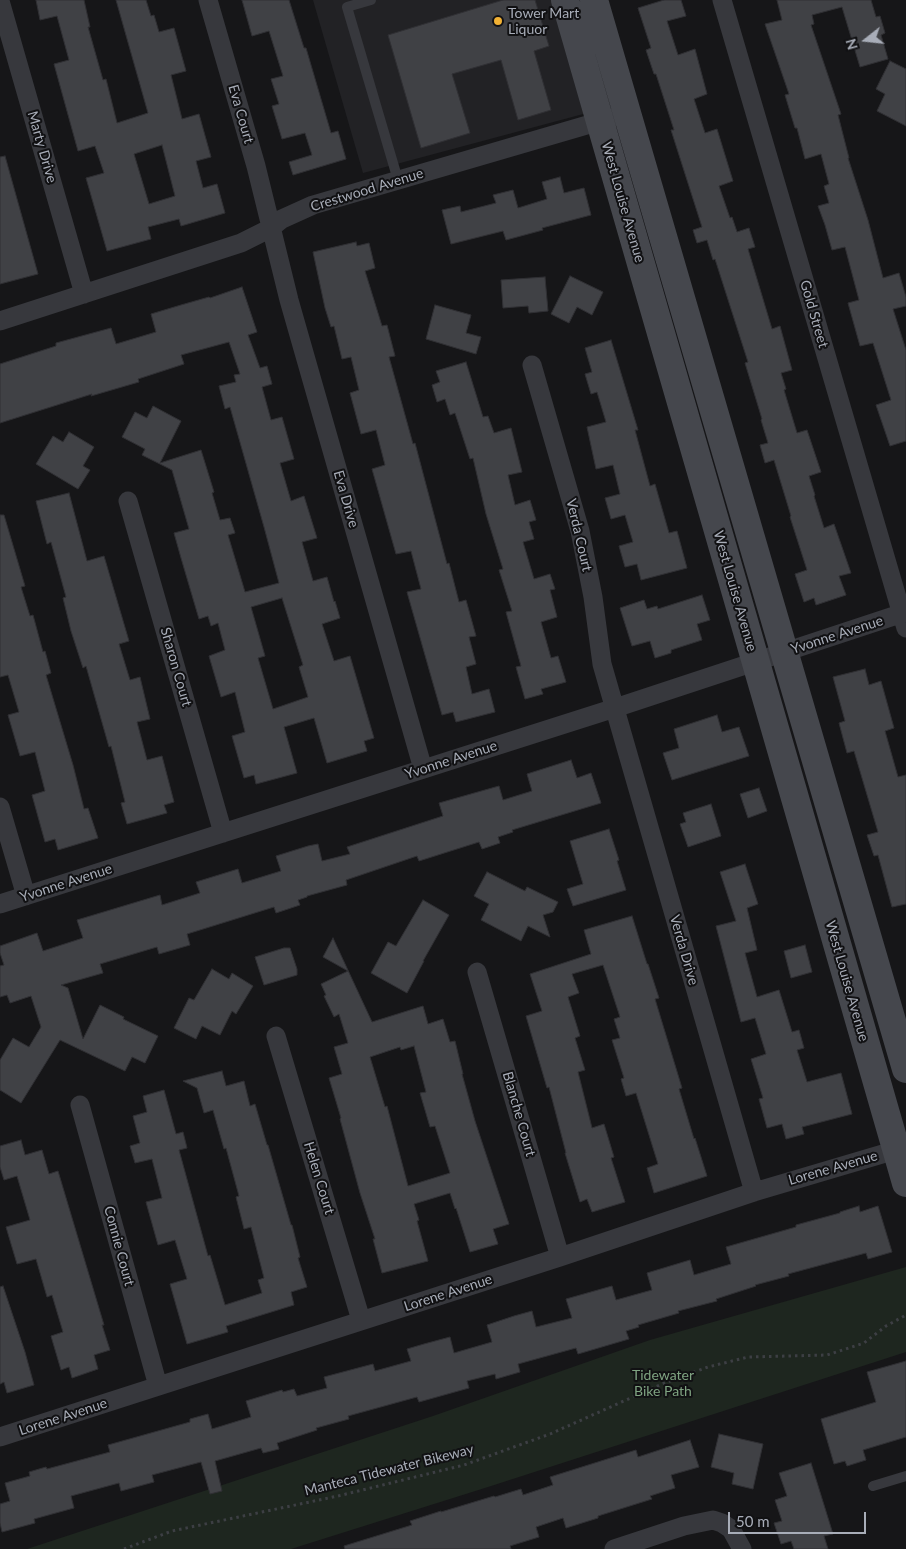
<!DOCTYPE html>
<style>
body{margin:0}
#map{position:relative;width:906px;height:1549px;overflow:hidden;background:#161618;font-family:Lato,sans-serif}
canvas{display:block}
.north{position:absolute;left:841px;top:15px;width:50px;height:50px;-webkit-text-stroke:4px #111113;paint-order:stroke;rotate:254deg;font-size:14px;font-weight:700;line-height:20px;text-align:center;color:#a8adb8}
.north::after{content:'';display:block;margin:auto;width:18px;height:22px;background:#a8adb8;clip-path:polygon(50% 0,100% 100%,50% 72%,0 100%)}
.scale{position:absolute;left:728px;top:1512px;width:138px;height:22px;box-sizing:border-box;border:2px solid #a8adb8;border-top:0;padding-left:6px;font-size:15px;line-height:18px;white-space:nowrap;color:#a8adb8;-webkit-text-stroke:4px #111113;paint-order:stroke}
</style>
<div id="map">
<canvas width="906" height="1549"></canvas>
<div class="north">N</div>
<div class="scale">50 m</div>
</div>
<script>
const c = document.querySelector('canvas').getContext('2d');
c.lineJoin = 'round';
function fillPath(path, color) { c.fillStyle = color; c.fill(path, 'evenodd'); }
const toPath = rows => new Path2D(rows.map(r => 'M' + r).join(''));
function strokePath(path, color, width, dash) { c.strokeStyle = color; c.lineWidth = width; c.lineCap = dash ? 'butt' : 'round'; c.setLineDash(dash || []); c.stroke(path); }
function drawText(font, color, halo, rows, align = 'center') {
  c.font = font + ' Lato,sans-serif'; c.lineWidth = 4; c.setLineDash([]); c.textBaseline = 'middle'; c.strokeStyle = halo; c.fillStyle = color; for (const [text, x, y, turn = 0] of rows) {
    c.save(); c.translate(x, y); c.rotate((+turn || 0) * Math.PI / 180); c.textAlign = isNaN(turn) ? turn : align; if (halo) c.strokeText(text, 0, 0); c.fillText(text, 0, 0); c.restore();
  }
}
const built = toPath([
 [313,0,555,0,587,113,363,173]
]);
const green = toPath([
 [906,1267,906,1352,488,1487,291,1549,27,1549,433,1416,650,1340]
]);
const building = toPath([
 [36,0,84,0,90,27,88,27,103,80,106,79,117,123,148,113,116,0,146,0,151,16,154,15,159,32,174,28,186,71,171,75,182,119,199,114,211,157,196,161,203,188,217,184,225,213,181,226,179,219,148,227,151,239,107,251,86,178,104,173,95,146,78,151,54,64,69,60,57,16,40,20,36,0],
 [162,145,175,196,149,204,134,154,162,145],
 [242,0,289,0,304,48,306,48,331,133,338,131,346,159,293,175,289,162,312,155,305,133,282,139,272,106,279,104,271,79,283,76,269,31,252,36,242,0],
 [503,0,535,0,549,46,534,51,551,110,518,120,501,60,452,74,470,133,421,148,388,35,503,0],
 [664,0,681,0,686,16,667,21,678,55,695,49,707,94,694,99,705,133,717,129,733,181,719,186,730,218,732,217,737,232,749,228,755,247,748,249,772,329,780,326,792,370,781,373,786,389,784,390,797,433,807,430,821,472,809,476,815,495,814,496,824,528,834,524,851,573,839,576,846,595,816,605,814,598,804,602,795,574,807,570,790,517,791,516,774,460,765,463,760,445,768,443,761,420,762,419,745,363,748,362,715,259,713,260,707,240,697,243,693,230,702,227,671,130,674,130,656,74,654,74,646,50,651,48,638,8,664,0],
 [777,0,871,0,876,17,880,16,885,33,881,35,888,59,860,67,842,7,812,15,814,24,811,25,841,114,838,115,849,158,848,158,868,220,883,278,899,273,906,297,906,306,893,309,906,350,906,441,890,446,876,405,891,400,873,343,860,346,855,328,848,303,859,300,845,247,832,250,825,225,818,206,829,203,824,186,829,184,821,154,805,159,797,128,795,128,785,95,789,94,765,24,782,20,777,0],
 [890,61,906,69,906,126,877,111,885,94,876,89,890,61],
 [5,156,38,274,0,284,0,157,5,156],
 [560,177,564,193,584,188,591,215,542,228,543,230,506,240,503,231,451,244,442,210,460,206,461,212,496,203,493,195,513,190,518,208,547,199,542,182,560,177],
 [356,242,357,246,369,243,375,268,365,271,382,326,387,325,395,356,389,357,413,444,415,443,447,564,449,563,459,602,466,600,476,636,469,637,476,664,466,667,472,694,489,689,495,712,456,722,453,712,442,715,407,592,421,589,411,551,396,554,372,469,385,465,376,430,361,434,350,393,359,390,351,357,342,359,334,326,331,327,325,308,313,252,356,242],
 [570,276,603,292,592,315,577,307,569,323,551,314,570,276],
 [545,277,548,311,529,313,528,306,503,308,501,280,545,277],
 [242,287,257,332,248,335,260,368,267,366,272,384,262,387,271,420,282,417,294,459,280,463,291,501,304,496,317,538,302,542,313,581,327,577,334,602,335,601,340,618,322,624,334,661,350,656,374,738,364,741,367,751,327,763,314,718,284,727,297,773,256,784,254,775,244,778,232,736,245,732,235,692,221,697,209,656,225,650,218,623,211,626,208,616,199,619,181,558,174,533,189,529,172,470,142,455,145,449,122,437,135,412,147,418,153,406,181,421,160,463,201,450,214,492,212,493,220,520,230,518,235,533,228,535,245,592,279,583,264,527,230,407,225,409,219,386,236,382,234,375,240,374,229,342,181,355,184,364,138,379,139,382,91,396,92,394,0,423,0,364,56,346,56,343,111,328,116,344,156,332,151,314,181,305,209,297,210,298,242,287],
 [282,598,303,665,299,667,308,697,273,709,258,658,265,656,251,607,282,598],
 [435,305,471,315,466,333,481,337,476,354,426,339,435,305],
 [611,340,638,430,635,430,650,486,655,484,669,533,677,531,687,568,641,580,637,564,625,567,619,546,633,542,625,515,611,519,605,498,620,494,613,465,596,469,587,427,606,422,597,392,591,394,585,374,592,372,585,348,611,340],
 [466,362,483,417,488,416,494,433,511,428,522,472,508,475,515,505,530,500,536,520,529,522,534,539,523,542,534,579,550,574,555,589,550,590,557,617,541,622,551,658,558,656,566,682,541,689,543,694,525,699,516,667,521,666,506,612,512,611,499,570,503,569,486,514,473,458,470,459,455,413,450,415,445,399,437,402,432,385,440,382,436,371,466,362],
 [69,432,94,447,83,466,90,470,78,489,36,464,53,436,63,442,69,432],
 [69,493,87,561,104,556,129,641,119,644,130,680,140,677,150,719,137,722,147,760,162,756,174,802,164,805,167,813,127,824,121,803,125,802,111,746,109,747,86,666,83,668,71,631,63,598,66,597,51,542,47,544,36,501,69,493],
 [0,515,4,515,25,586,21,587,30,616,33,615,43,652,45,651,51,673,46,675,73,765,84,809,88,808,98,838,58,850,55,839,45,842,32,795,45,791,35,752,20,756,8,715,19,712,8,675,0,677,0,515],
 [702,595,710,620,697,624,702,640,671,650,671,653,655,658,650,641,632,646,620,608,644,600,647,609,657,606,658,609,702,595],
 [865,669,869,685,881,681,894,728,885,731,898,777,906,775,906,904,892,907,878,855,874,856,867,835,878,832,854,751,847,753,839,723,845,721,833,677,865,669],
 [717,715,722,732,739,727,749,756,672,780,663,753,679,748,674,729,717,715],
 [571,760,577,778,591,773,601,803,512,830,513,832,498,837,500,843,482,849,479,842,419,861,417,856,346,880,347,885,307,896,307,897,298,900,300,905,276,913,274,907,187,934,190,945,159,954,157,947,100,964,103,973,61,985,68,988,83,1039,100,1005,124,1017,123,1019,158,1036,145,1063,132,1057,125,1071,60,1040,21,1103,0,1090,0,1060,13,1038,29,1047,41,1027,31,996,10,1003,7,995,0,997,0,966,4,965,0,953,0,946,37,933,43,951,83,938,77,920,160,895,162,905,200,893,196,882,238,869,242,883,281,871,276,856,308,846,318,844,322,861,350,854,347,847,443,816,439,803,499,786,503,800,532,791,527,774,571,760],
 [759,788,767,811,748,818,740,794,759,788],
 [711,804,721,836,688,847,680,824,686,822,683,813,711,804],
 [609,829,619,860,617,861,626,890,573,906,567,889,583,884,570,841,609,829],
 [745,864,758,904,747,908,757,950,745,953,757,997,779,990,792,1032,799,1030,804,1048,797,1050,807,1082,841,1073,852,1114,802,1127,804,1134,786,1139,782,1124,767,1128,759,1099,763,1098,751,1059,766,1054,755,1018,741,1022,716,926,736,921,720,872,745,864],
 [487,872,525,891,527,887,558,902,553,912,543,915,550,937,528,926,521,941,481,920,489,904,474,896,487,872],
 [423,900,449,915,423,961,424,961,407,993,371,973,388,942,396,946,423,900],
 [632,916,647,964,648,964,659,998,655,999,682,1088,679,1089,694,1139,695,1138,707,1176,654,1193,647,1168,658,1164,636,1093,626,1096,621,1079,624,1078,612,1040,620,1038,614,1019,620,1017,603,965,572,974,579,993,568,997,580,1036,575,1038,585,1070,578,1072,592,1128,604,1124,614,1157,611,1158,625,1202,592,1212,587,1199,580,1202,565,1153,566,1153,549,1087,547,1088,526,1016,542,1011,530,974,591,954,584,930,632,916],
 [333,938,372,1022,423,1006,428,1024,443,1019,450,1042,455,1041,463,1074,462,1074,475,1121,509,1224,493,1229,498,1244,470,1252,456,1208,455,1209,450,1193,414,1204,419,1220,417,1221,428,1261,382,1273,373,1239,375,1239,360,1193,340,1119,341,1118,329,1078,342,1074,334,1047,348,1043,339,1014,334,1017,324,996,326,995,321,984,348,971,323,957,333,938],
 [414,1046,426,1092,420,1093,430,1127,435,1126,450,1173,408,1186,387,1106,385,1107,370,1057,400,1047,401,1050,414,1046],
 [805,945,812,972,791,978,784,951,805,945],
 [284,948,290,948,297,969,297,975,264,985,255,957,284,948],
 [212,969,229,979,232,973,253,986,236,1014,232,1011,220,1035,202,1026,196,1039,174,1028,189,998,194,1000,212,969],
 [222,1071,226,1086,244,1081,250,1106,255,1104,267,1145,268,1145,291,1225,292,1225,300,1257,298,1258,307,1287,291,1292,294,1305,226,1326,228,1332,187,1344,170,1284,187,1279,175,1240,158,1245,146,1202,162,1198,152,1159,135,1163,130,1146,140,1143,133,1116,147,1112,143,1096,164,1090,176,1134,183,1132,187,1148,179,1150,208,1256,210,1255,225,1305,262,1293,258,1280,264,1278,251,1227,244,1229,236,1197,239,1196,226,1148,224,1149,213,1110,204,1113,197,1088,183,1081,222,1071],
 [21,1140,25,1155,42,1150,49,1174,58,1171,104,1325,102,1325,110,1350,94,1355,98,1369,72,1378,69,1367,61,1370,51,1336,63,1332,52,1295,47,1297,36,1259,17,1264,6,1227,30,1220,17,1176,4,1180,0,1167,0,1146,21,1140],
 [859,1206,860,1212,878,1206,892,1252,868,1259,866,1253,788,1274,789,1276,755,1285,756,1286,716,1299,717,1301,678,1311,679,1313,638,1325,639,1327,626,1331,629,1339,578,1354,576,1348,518,1364,520,1372,496,1379,495,1374,467,1381,469,1388,419,1402,417,1397,348,1416,349,1419,316,1428,317,1430,277,1443,279,1449,263,1453,261,1448,215,1461,222,1491,210,1494,201,1462,152,1475,154,1482,121,1491,119,1483,71,1496,74,1508,34,1519,35,1523,2,1532,0,1523,0,1504,10,1501,5,1483,30,1476,29,1472,46,1467,47,1469,110,1452,108,1445,190,1422,190,1419,208,1414,212,1429,251,1417,246,1401,282,1390,283,1392,294,1389,297,1396,327,1388,324,1377,373,1364,375,1371,411,1361,407,1349,424,1344,450,1337,454,1353,492,1342,487,1325,514,1316,532,1311,536,1327,572,1318,566,1299,612,1286,616,1300,652,1290,647,1273,690,1260,694,1275,731,1264,726,1247,796,1227,796,1225,840,1213,840,1212,859,1206],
 [3,1286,25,1352,34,1385,7,1393,4,1382,0,1384,0,1287,3,1286],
 [906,1361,906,1437,863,1450,866,1460,847,1466,845,1461,834,1464,821,1419,876,1402,867,1372,906,1361],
 [719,1434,763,1444,753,1489,732,1484,734,1473,711,1467,719,1434],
 [690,1440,699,1467,671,1475,675,1488,650,1496,652,1499,598,1516,598,1518,566,1528,563,1518,536,1527,539,1537,510,1546,511,1549,345,1549,344,1546,412,1525,410,1521,441,1511,441,1512,494,1496,495,1497,521,1489,523,1495,553,1485,550,1477,636,1450,638,1457,690,1440],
 [811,1463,833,1534,824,1536,828,1549,794,1549,791,1541,781,1544,774,1523,782,1521,775,1500,787,1496,779,1473,811,1463]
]);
const path = toPath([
 [124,1549,172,1531,338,1496,464,1465,550,1434,662,1384,708,1367,748,1357,827,1355,864,1343,886,1326,906,1315]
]);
const service = toPath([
 [371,0,347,7,398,180],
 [873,1486,906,1476]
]);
const minor = toPath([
 [208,0,256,166,289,300,423,769],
 [722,0,906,628],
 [0,1,84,294],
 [0,321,241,243,271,228,282,219,313,205,611,118],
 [532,365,580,531,593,597,602,664,754,1192],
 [128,501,223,833],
 [0,807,26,896],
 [0,904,615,708,906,612],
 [477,972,560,1257],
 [276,1036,361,1320],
 [80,1105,158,1386],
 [0,1437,560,1257,754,1192,896,1150],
 [614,1549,684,1526,713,1520,722,1523,731,1529,742,1549]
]);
const secondary = toPath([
 [565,0,906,1183],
 [594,0,906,1069]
]);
const markers = [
 [498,21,5,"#f2b134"]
];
const poiNames = [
 ["Tower Mart",508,13],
 ["Liquor",508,29]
];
const streetNames = [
 ["Eva Court",241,114,74],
 ["Marty Drive",42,147,74],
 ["Crestwood Avenue",367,190,-17],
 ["West Louise Avenue",623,202,74],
 ["Gold Street",814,314,74],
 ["Eva Drive",346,499,74],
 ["Verda Court",579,535,77],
 ["West Louise Avenue",735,591,74],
 ["Yvonne Avenue",837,635,-18],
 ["Sharon Court",176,667,74],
 ["Yvonne Avenue",451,760,-18],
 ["Yvonne Avenue",66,883,-18],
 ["Verda Drive",684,950,74],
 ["West Louise Avenue",847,981,74],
 ["Blanche Court",519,1114,74],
 ["Lorene Avenue",833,1168,-16],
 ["Helen Court",319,1178,73],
 ["Connie Court",119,1246,75],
 ["Lorene Avenue",448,1293,-18],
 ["Lorene Avenue",63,1417,-18],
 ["Manteca Tidewater Bikeway",389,1470,-14]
];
const parkNames = [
 ["Tidewater",663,1375],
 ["Bike Path",663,1391]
];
fillPath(built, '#222225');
fillPath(green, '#1e261f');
fillPath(building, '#404145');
strokePath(building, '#303034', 1);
strokePath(path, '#3d3f44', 3, [2.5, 4]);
strokePath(service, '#37383d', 10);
strokePath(minor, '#37383d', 19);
strokePath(secondary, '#45474d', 28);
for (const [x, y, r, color] of markers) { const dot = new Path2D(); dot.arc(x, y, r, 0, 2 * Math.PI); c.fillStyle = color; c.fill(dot); strokePath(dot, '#111113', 2); }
drawText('14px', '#a8adb8', '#111113', poiNames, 'left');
drawText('14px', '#a8adb8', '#111113', streetNames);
drawText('14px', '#7fa381', '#111113', parkNames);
</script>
